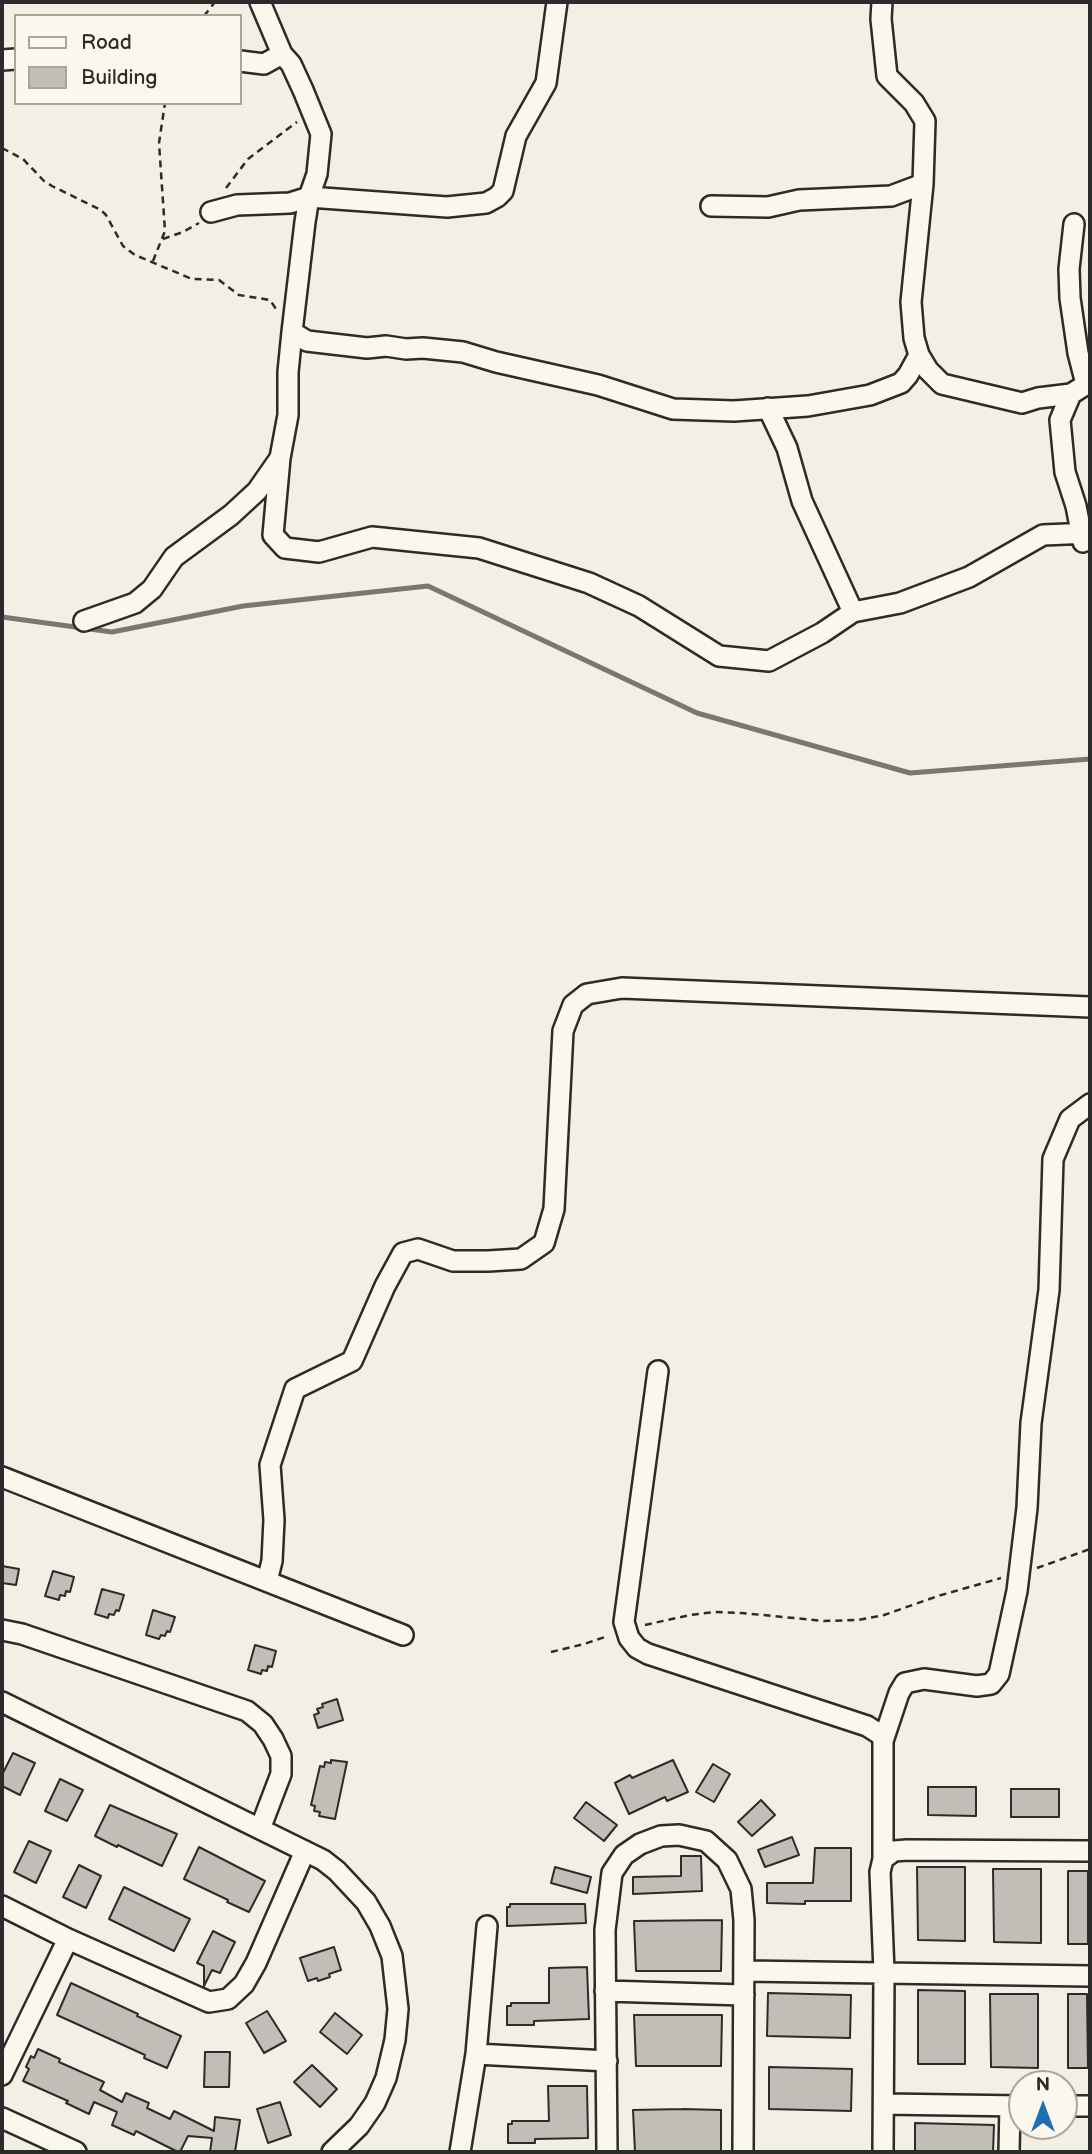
<!DOCTYPE html>
<style>
body{margin:0}
#map{position:relative;width:1092px;height:2154px;overflow:hidden;background:#f3efe4;font-family:"Balsamiq Sans",sans-serif}
canvas{display:block}
.frame{position:absolute;inset:0;border:4px solid #2b2b2b;pointer-events:none}
.legend{position:absolute;left:14px;top:14px;width:228px;height:91px;box-sizing:border-box;background:#fbf7ec;border:2px solid #a8a59f;margin:0;padding:9px 12px;list-style:none;font-size:21px;color:#2b2b2b}
.legend li{display:flex;align-items:center;gap:14px;height:35px}
.legend b{width:35px;border:2px solid #a8a59f}
.north{position:absolute;left:1008px;top:2070px;width:70px;height:70px;box-sizing:border-box;background:#fbf7ec;border:2px solid #a8a59f;border-radius:50%;rotate:0deg;font-size:19px;font-weight:700;line-height:28px;text-align:center;color:#2b2b2b}
.north::after{content:'';display:block;margin:auto;width:24px;height:32px;background:#1f6fb2;clip-path:polygon(50% 0,100% 100%,50% 72%,0 100%)}
</style>
<div id="map">
<canvas width="1092" height="2154"></canvas>
<div class="frame"></div>
<ul class="legend">
<li><b style="height:9px;background:#fbf7ec"></b>Road</li>
<li><b style="height:19px;background:#c0beb6"></b>Building</li>
</ul>
<div class="north">N</div>
</div>
<script>
const c = document.querySelector('canvas').getContext('2d');
c.lineJoin = 'round';
const toPath = rows => new Path2D(rows.map(r => 'M' + r).join(''));
function strokePath(path, color, width, dash) { c.strokeStyle = color; c.lineWidth = width; c.lineCap = dash ? 'butt' : 'round'; c.setLineDash(dash || []); c.stroke(path); }
function fillPath(path, color) { c.fillStyle = color; c.fill(path, 'evenodd'); }
const stream = toPath([
 [2,617,112,632,243,606,428,586,697,713,910,773,1090,759]
]);
const building = toPath([
 [2,1566,19,1569,16,1585,2,1583,2,1566],
 [53,1571,74,1577,70,1592,66,1591,65,1596,60,1595,59,1600,45,1596,53,1571],
 [102,1589,124,1595,119,1611,116,1610,114,1615,109,1614,108,1618,95,1614,102,1589],
 [153,1610,175,1617,170,1632,167,1631,165,1636,161,1635,159,1639,146,1635,153,1610],
 [255,1645,276,1651,272,1667,268,1666,267,1671,262,1670,261,1674,248,1670,255,1645],
 [337,1699,343,1720,318,1728,314,1715,319,1713,317,1709,323,1707,322,1704,337,1699],
 [13,1753,35,1763,20,1795,2,1786,2,1775,13,1753],
 [331,1760,347,1762,335,1819,319,1816,320,1812,314,1811,315,1806,311,1805,320,1766,324,1767,325,1762,331,1763,331,1760],
 [673,1760,688,1792,667,1801,665,1797,629,1814,615,1783,630,1775,632,1778,673,1760],
 [713,1764,730,1774,714,1802,696,1792,713,1764],
 [60,1779,83,1790,67,1821,45,1811,60,1779],
 [928,1787,976,1787,976,1816,928,1815,928,1787],
 [1011,1789,1059,1789,1059,1817,1011,1817,1011,1789],
 [761,1800,775,1815,752,1836,738,1822,761,1800],
 [586,1802,617,1825,604,1841,574,1818,586,1802],
 [110,1805,177,1834,162,1866,118,1845,117,1847,95,1836,110,1805],
 [792,1837,799,1855,765,1867,758,1850,792,1837],
 [29,1841,51,1851,36,1883,14,1872,29,1841],
 [199,1847,265,1881,249,1912,227,1902,228,1900,184,1879,199,1847],
 [815,1848,851,1848,851,1901,805,1901,805,1904,767,1903,767,1883,813,1883,815,1848],
 [681,1856,701,1856,702,1891,633,1894,633,1877,681,1876,681,1856],
 [79,1865,101,1876,86,1908,63,1897,79,1865],
 [555,1867,591,1877,587,1893,551,1883,555,1867],
 [917,1867,965,1867,965,1941,918,1940,917,1867],
 [993,1869,1041,1869,1041,1943,994,1942,993,1869],
 [1068,1871,1088,1871,1088,1944,1068,1944,1068,1871],
 [124,1887,190,1919,174,1951,109,1919,124,1887],
 [510,1904,585,1904,586,1923,507,1926,507,1907,510,1907,510,1904],
 [722,1920,721,1971,636,1971,634,1921,722,1920],
 [213,1931,235,1942,220,1973,212,1970,204,1986,204,1966,197,1963,213,1931],
 [334,1947,341,1970,329,1974,330,1977,318,1981,317,1978,308,1981,300,1958,334,1947],
 [587,1967,589,2019,534,2021,534,2025,507,2025,507,2006,511,2006,511,2003,549,2003,549,1968,587,1967],
 [71,1983,138,2014,137,2016,181,2036,167,2068,144,2058,145,2055,57,2015,71,1983],
 [918,1990,965,1991,965,2064,918,2064,918,1990],
 [768,1993,851,1995,850,2038,767,2036,768,1993],
 [990,1994,1038,1994,1038,2068,991,2067,990,1994],
 [1068,1994,1087,1994,1088,2068,1068,2068,1068,1994],
 [267,2011,286,2041,264,2053,246,2023,267,2011],
 [335,2013,362,2035,347,2054,320,2032,335,2013],
 [634,2015,722,2015,721,2066,636,2066,634,2015],
 [38,2049,60,2059,59,2062,104,2082,100,2090,122,2102,126,2093,149,2103,147,2108,170,2119,174,2111,214,2131,215,2117,240,2120,235,2152,210,2152,212,2138,188,2136,180,2152,178,2152,136,2131,134,2135,112,2125,117,2112,94,2102,89,2114,66,2103,68,2101,23,2081,29,2069,26,2067,31,2056,34,2058,38,2049],
 [205,2052,230,2052,229,2087,204,2087,205,2052],
 [312,2065,337,2089,320,2107,294,2082,312,2065],
 [769,2067,852,2069,851,2111,769,2109,769,2067],
 [548,2086,587,2086,588,2138,535,2139,535,2143,508,2143,508,2124,512,2124,512,2121,549,2121,548,2086],
 [280,2102,291,2135,268,2143,257,2109,280,2102],
 [683,2109,721,2110,721,2152,635,2152,633,2110,683,2109],
 [915,2123,994,2125,993,2152,915,2152,915,2123]
]);
const path = toPath([
 [204,16,215,2],
 [2,148,23,159,44,181,52,186,101,210,106,215,123,246,135,255,192,279,219,280,239,295,270,300,276,309],
 [226,188,248,159,297,122],
 [163,239,183,232,199,223],
 [153,261,165,231,159,143,165,103],
 [1037,1568,1090,1549],
 [645,1625,690,1615,715,1612,742,1613,824,1621,858,1620,884,1615,938,1596,1001,1578],
 [551,1652,584,1644,608,1636]
]);
const minor = toPath([
 [260,2,282,54,291,64,303,90,321,134,317,174,309,197,305,222,292,332,307,341,367,348,386,346,406,349,423,348,463,352,496,362,598,385,673,409,734,411,808,406,870,395,901,383,908,375,919,355],
 [882,2,881,19,887,76,914,103,925,121,923,184,911,302,914,338,919,355,928,370,942,384,1022,403,1038,398,1071,394],
 [2,60,16,59],
 [240,61,264,64,282,54],
 [711,206,768,207,799,200,891,196,923,184],
 [211,212,237,205,290,203,309,197,447,207,486,203,497,197,503,191,516,136,546,83,557,2],
 [1074,224,1069,269,1070,298,1078,353,1086,384],
 [280,458,273,535,285,548,319,552,372,537,479,548,589,583,639,606,719,656,769,661,822,633,853,612,802,501,787,448,768,408],
 [1083,542,1076,506,1065,472,1060,420,1071,394,1090,382],
 [853,612,900,603,969,577,1043,535,1090,533],
 [84,621,135,603,152,589,174,557,231,515,257,491,280,458,288,415,288,372,292,332],
 [658,1371,624,1622,629,1638,637,1648,648,1654,867,1726,881,1735,883,1741,883,1859],
 [2,1477,403,1635],
 [267,1581,272,1561,274,1520,270,1465,295,1389,352,1361,385,1286,403,1253,418,1249,453,1261,488,1261,521,1259,544,1243,554,1209,563,1031,573,1005,587,994,622,988,1090,1007],
 [2,1630,22,1634,247,1711,263,1724,273,1739,281,1756,281,1774,260,1829],
 [2,1702,323,1860,337,1871,366,1902,380,1926,392,1956,398,2009,395,2040,386,2078,375,2103,359,2126,332,2152],
 [883,1741,899,1693,905,1683,924,1679,977,1686,991,1684,999,1674,1017,1591,1027,1508,1031,1423,1049,1290,1053,1159,1070,1119,1090,1104],
 [2,1906,68,1939,2,2075],
 [68,1939,209,2002,228,1999,244,1984,256,1963,305,1851],
 [744,1971,1090,1976],
 [605,1991,744,1995],
 [476,2054,487,1926],
 [884,2104,1022,2106],
 [1064,2106,1090,2106],
 [2,2118,76,2152],
 [460,2152,476,2054,607,2061],
 [607,2152,605,1930,612,1873,624,1855,640,1844,661,1836,679,1835,706,1841,727,1860,741,1889,744,1920,743,2152],
 [883,2152,884,1972,880,1872,883,1859,894,1851,907,1850,1090,1851],
 [1009,2152,1010,2106]
]);
strokePath(stream, '#787772', 5);
fillPath(building, '#c0beb6');
strokePath(building, '#2b2b2b', 2);
strokePath(minor, '#2b2b2b', 24);
strokePath(path, '#2b2b2b', 2.5, [7, 5]);
strokePath(minor, '#fbf7ec', 19);
</script>
